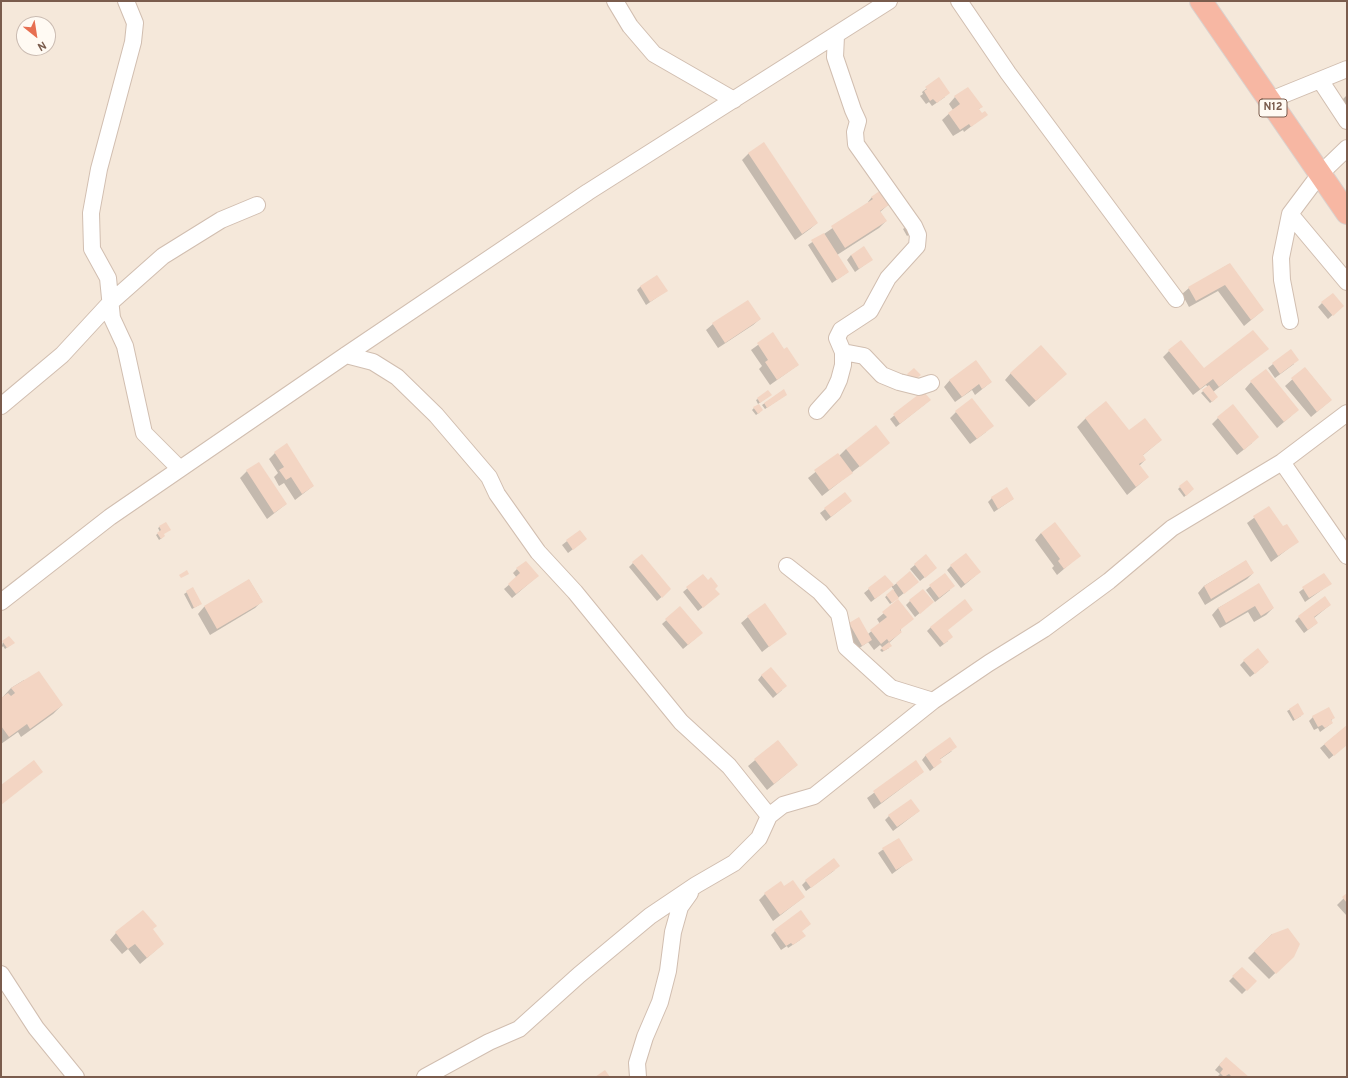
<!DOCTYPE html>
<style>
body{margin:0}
#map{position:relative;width:1348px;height:1078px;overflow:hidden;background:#fdf6ec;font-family:Overpass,sans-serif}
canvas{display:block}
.frame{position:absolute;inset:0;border:2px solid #7a5c4d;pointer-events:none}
.north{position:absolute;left:16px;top:16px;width:40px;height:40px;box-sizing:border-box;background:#fffaf3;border:1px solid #cabbb1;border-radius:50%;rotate:150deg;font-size:11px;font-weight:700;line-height:16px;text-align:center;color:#7a5c4d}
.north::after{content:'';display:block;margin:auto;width:14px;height:18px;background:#e76f51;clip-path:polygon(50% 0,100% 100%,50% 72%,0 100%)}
</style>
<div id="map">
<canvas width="1348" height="1078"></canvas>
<div class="frame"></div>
<div class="north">N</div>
</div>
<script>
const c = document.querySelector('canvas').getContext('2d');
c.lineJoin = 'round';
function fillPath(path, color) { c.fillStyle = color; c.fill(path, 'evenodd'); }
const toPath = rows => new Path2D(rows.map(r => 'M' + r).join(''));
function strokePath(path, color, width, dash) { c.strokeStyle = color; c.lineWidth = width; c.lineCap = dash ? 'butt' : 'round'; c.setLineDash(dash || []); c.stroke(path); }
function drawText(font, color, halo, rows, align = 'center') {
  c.font = font + ' Overpass,sans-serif'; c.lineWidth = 3.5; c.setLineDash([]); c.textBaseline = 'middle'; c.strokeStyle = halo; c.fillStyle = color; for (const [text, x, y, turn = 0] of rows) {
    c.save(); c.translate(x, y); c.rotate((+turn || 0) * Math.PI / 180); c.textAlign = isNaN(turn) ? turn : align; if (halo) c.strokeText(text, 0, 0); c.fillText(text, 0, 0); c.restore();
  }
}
const residential = toPath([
 [1,1,1347,1,1347,1077,1,1077],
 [24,24,48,24,48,48,24,48]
]);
const shadow = toPath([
 [939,79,945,97,932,106,929,102,926,104,920,96,923,94,922,92],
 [1347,95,1347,107,1342,100],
 [955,97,981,107,978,110,982,115,987,114,964,132,963,130,953,136,942,120,953,110,949,104],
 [749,153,817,223,810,229,795,240,742,160],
 [872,197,889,204,880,212,886,221,879,228,837,255,848,272,832,283,808,245,869,203,868,202],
 [907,226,910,234,907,236,903,229],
 [851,255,871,260,855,272,847,260],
 [1229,264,1263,310,1244,326,1218,291,1189,307,1182,294,1189,288],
 [641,286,666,291,646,305,637,290],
 [1322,303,1338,310,1328,319,1318,307],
 [760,319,753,325,718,348,706,330,713,324],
 [773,334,784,350,798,365,770,385,759,369,762,366,751,350],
 [1267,349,1213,392,1215,399,1210,403,1201,393,1208,387,1206,385,1193,395,1163,357,1169,351,1204,369],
 [1291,350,1294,364,1275,378,1268,368],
 [1305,368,1331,400,1311,417,1285,386],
 [1011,373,1059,380,1029,407,1005,380],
 [950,380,991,382,975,395,972,390,955,402,944,387],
 [1251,382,1291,416,1277,428,1245,389],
 [784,390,784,396,765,409,762,405],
 [923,392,925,404,896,427,890,419],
 [769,396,758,404,756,400,758,399],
 [754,408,760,412,756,415,752,410],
 [956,412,986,432,970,444,950,418],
 [1086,418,1161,440,1142,456,1145,460,1139,466,1148,477,1127,495,1077,427],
 [1218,418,1252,443,1237,455,1212,424],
 [889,443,822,496,808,478,838,454,839,456,846,449],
 [275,453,313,486,295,500,284,483,279,486,274,477,278,473,269,459],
 [247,471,286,504,267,519,240,478],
 [1187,481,1191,491,1184,497,1178,489],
 [845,494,851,501,826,521,820,513],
 [992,498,1013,499,994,512,988,502],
 [1269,507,1282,528,1297,542,1271,562,1247,523],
 [166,523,162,538,159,540,156,535,160,532,158,528],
 [580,531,586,539,568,553,562,545],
 [1041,533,1079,556,1057,575,1052,568,1054,566,1035,540],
 [926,556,936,568,920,581,910,569],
 [1246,561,1253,573,1247,579,1205,605,1198,593,1204,586],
 [633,563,666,593,657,601,629,567],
 [951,566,975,576,961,588,947,570],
 [517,569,533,580,512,598,504,589,517,578,513,573],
 [910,573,913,586,890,604,885,597,894,590,891,586,871,602,864,593,885,576,893,586],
 [945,574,950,590,935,602,926,590],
 [1324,574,1330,584,1305,602,1299,592],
 [703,575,714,589,714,598,698,611,683,592],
 [249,580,262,601,255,608,210,635,198,614,204,607],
 [1259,585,1273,608,1266,615,1254,622,1248,612,1220,628,1212,615,1218,608],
 [192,589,199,605,192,609,184,594],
 [898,601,901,632,889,643,889,648,882,652,880,650,883,648,880,645,874,650,868,642,858,649,845,628,858,619,868,634,880,624,877,619],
 [910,601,928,606,915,617,906,605],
 [1330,605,1314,618,1317,623,1304,633,1295,621,1299,617],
 [680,608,697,637,683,649,662,624],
 [748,617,786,633,762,652,741,623],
 [931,627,947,630,948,641,940,647,927,631],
 [3,642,12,644,5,649,3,646,1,649],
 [1244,661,1264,666,1250,677,1240,665],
 [762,675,782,690,773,698,758,680],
 [24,680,62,705,53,714,21,737,18,732,1,744,1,699,11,688],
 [1298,705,1301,716,1293,721,1287,711],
 [1313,717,1333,718,1331,721,1332,723,1320,732,1318,728,1314,730,1309,721],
 [1347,726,1347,744,1329,759,1320,748],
 [778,741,797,765,767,790,748,766],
 [952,751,939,760,936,766,930,771,922,760,926,755],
 [916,762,923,772,874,809,867,798],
 [919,811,893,831,885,820,889,816],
 [898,839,912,859,892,874,878,853],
 [835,870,806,891,802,885,806,881],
 [784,887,804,897,773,921,759,900,765,894],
 [1347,895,1347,916,1337,905],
 [810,924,801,931,800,940,788,948,787,946,781,950,771,935,775,931],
 [152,930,163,944,140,964,128,949,122,954,110,940,116,933],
 [1272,934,1293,956,1269,979,1248,958],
 [1242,968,1255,981,1242,994,1229,981],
 [1222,1062,1248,1077,1217,1077,1220,1074,1215,1070]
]);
const building = toPath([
 [939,77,950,93,937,103,933,99,930,101,924,91,927,89,925,87],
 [968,87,983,107,979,109,982,113,985,111,988,115,971,127,969,124,960,130,948,113,960,104,954,96],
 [764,142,818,223,802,234,748,153],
 [881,190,890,204,880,211,887,221,845,248,831,226,873,199,871,197],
 [824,233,849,272,837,280,811,240],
 [864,246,873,260,859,269,851,255],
 [1230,263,1264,310,1251,320,1225,285,1196,301,1188,287],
 [657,275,668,291,650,302,640,286],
 [1333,293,1344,306,1333,316,1321,302],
 [748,300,761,319,725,343,712,323],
 [1253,330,1269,349,1219,387,1213,379,1200,389,1168,350,1181,340,1204,368],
 [773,332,784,349,787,347,799,365,777,380,765,362,768,360,757,343],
 [1041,345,1067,374,1036,401,1010,373],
 [1291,349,1299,360,1280,374,1272,363],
 [976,360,992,382,982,389,979,384,962,397,949,380],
 [1305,367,1332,400,1317,412,1291,378],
 [914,368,921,375,913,381,907,374],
 [1266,369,1299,410,1284,422,1250,381],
 [1209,385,1218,397,1212,402,1202,390],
 [784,389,787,395,767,408,764,403],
 [768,390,772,395,760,403,757,398],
 [923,391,931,400,900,424,893,414],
 [972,398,994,426,977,439,955,411],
 [1106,401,1129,430,1145,418,1162,440,1143,455,1146,460,1139,464,1149,477,1136,487,1085,418],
 [759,404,763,410,758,414,753,407],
 [1233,404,1259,437,1244,450,1217,417],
 [876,425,890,443,860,467,846,449],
 [287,443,314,486,302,494,291,477,286,480,279,470,284,467,274,452],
 [838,453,853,473,829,490,814,470],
 [259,462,287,504,274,513,246,470],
 [1187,480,1194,489,1186,496,1179,486],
 [1007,487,1014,499,998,509,991,497],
 [845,492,852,501,831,517,824,508],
 [1269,506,1283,526,1287,524,1299,542,1278,556,1253,516],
 [166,522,171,530,164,534,165,536,161,539,157,533,161,530,159,526],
 [1055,522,1081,556,1064,569,1058,561,1060,559,1041,533],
 [580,530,587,539,573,550,566,540],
 [966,553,981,572,965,584,950,565],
 [642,554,671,589,662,598,632,562],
 [926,554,937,568,925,578,914,564],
 [1246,560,1254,573,1211,599,1204,586],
 [526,561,539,576,516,594,508,584,520,573,516,568],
 [187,570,189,574,181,578,179,575],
 [910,571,919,582,904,594,896,583],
 [945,573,955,586,939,598,929,585],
 [1324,573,1332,584,1309,598,1302,587],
 [703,574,708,580,711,577,718,586,715,589,720,594,703,608,686,587],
 [885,575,894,585,875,599,868,588],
 [249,579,263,602,217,629,204,606],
 [1259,583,1274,608,1261,616,1255,606,1226,623,1218,608],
 [193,587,202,604,194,608,186,591],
 [893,589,899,598,892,603,886,595],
 [923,589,934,602,920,614,909,600],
 [1325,596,1331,605,1314,617,1318,623,1308,630,1298,616],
 [898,599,914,619,900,630,902,632,889,642,887,639,881,644,870,630,887,617,882,612],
 [965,599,973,610,948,630,953,637,944,644,930,627],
 [765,603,787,634,769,647,747,616],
 [680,606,703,633,688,645,665,619],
 [859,617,872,640,862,646,849,623],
 [9,636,15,643,7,648,2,641],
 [889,642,892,646,884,651,881,648],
 [1258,648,1269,662,1255,674,1243,660],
 [771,667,787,686,777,694,761,675],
 [39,671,63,705,30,729,27,724,9,737,1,726,1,698,8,693,11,696,15,693,11,688],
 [1298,703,1304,714,1295,720,1289,709],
 [1329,707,1335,718,1331,720,1333,723,1325,728,1322,725,1318,727,1312,716],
 [1347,725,1347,745,1334,756,1324,744],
 [950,737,957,747,940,759,942,762,934,768,925,755],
 [778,740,798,765,774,784,754,759],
 [34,760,43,772,1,805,1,785],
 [916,760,924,772,881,803,873,791],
 [911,799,920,811,897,827,888,815],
 [899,838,913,860,896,870,882,848],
 [834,858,840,866,811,888,805,880],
 [793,880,805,897,780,915,764,893,781,881,784,886],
 [1347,893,1347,903,1342,897],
 [143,910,157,926,153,929,164,944,147,958,135,944,128,949,115,932],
 [801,910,811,924,802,931,806,936,793,945,791,943,786,946,774,930],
 [1288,928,1300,944,1294,957,1276,974,1254,951,1272,934],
 [1242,967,1257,981,1247,991,1232,976],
 [1226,1057,1249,1077,1232,1077,1229,1074,1224,1077,1220,1073,1223,1069,1219,1065],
 [605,1070,610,1077,595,1077]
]);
const minor = toPath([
 [126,1,135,23,133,42,99,169,91,213,92,249,108,278,112,318,125,346,144,433,179,468],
 [615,1,630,26,654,54,734,100],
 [959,1,1008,73,1176,299],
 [1320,80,1347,121],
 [1268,101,1347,69],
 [1290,214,1347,282],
 [1290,321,1282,280,1281,258,1290,214,1320,174,1347,148],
 [843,352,864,356,882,375,899,382,919,387,931,383],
 [346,355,373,362,397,377,436,415,489,477,497,494,538,552,575,592,681,722,729,766,769,816],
 [1,406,62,355,110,303,163,256,221,220,257,205],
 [817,411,833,393,839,380,843,365,843,352,837,338,841,330,870,311,888,278,917,246,918,235,914,226,856,144,855,132,858,121,853,110,835,57,836,36],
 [1282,462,1347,556],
 [787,566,820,592,839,614,846,647,891,688,933,701],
 [1,602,110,517,346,355,588,192,889,1],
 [1,974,36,1028,76,1077],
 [425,1077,489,1042,519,1029,579,975,650,916,696,885,734,863,759,838,769,816,783,805,814,796,933,701,989,663,1044,629,1109,581,1172,528,1282,462,1347,413],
 [638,1077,637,1063,645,1037,660,1002,668,971,673,932,680,907,690,893]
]);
const highway = toPath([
 [1201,1,1347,213]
]);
const shields = [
 [1273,108,28]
];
const shieldNames = [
 ["N12",1273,108]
];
fillPath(residential, '#f5e8da');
fillPath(shadow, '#0003');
fillPath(building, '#f3d5c3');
strokePath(minor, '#d1beb0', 18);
strokePath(highway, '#dad1cd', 24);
strokePath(minor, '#fff', 16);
strokePath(highway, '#f7b7a3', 22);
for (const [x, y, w] of shields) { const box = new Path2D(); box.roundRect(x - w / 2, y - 9, w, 18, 3); c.fillStyle = '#fffaf3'; c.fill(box); strokePath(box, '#7a5c4d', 1); }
drawText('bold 11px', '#7a5c4d', null, shieldNames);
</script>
